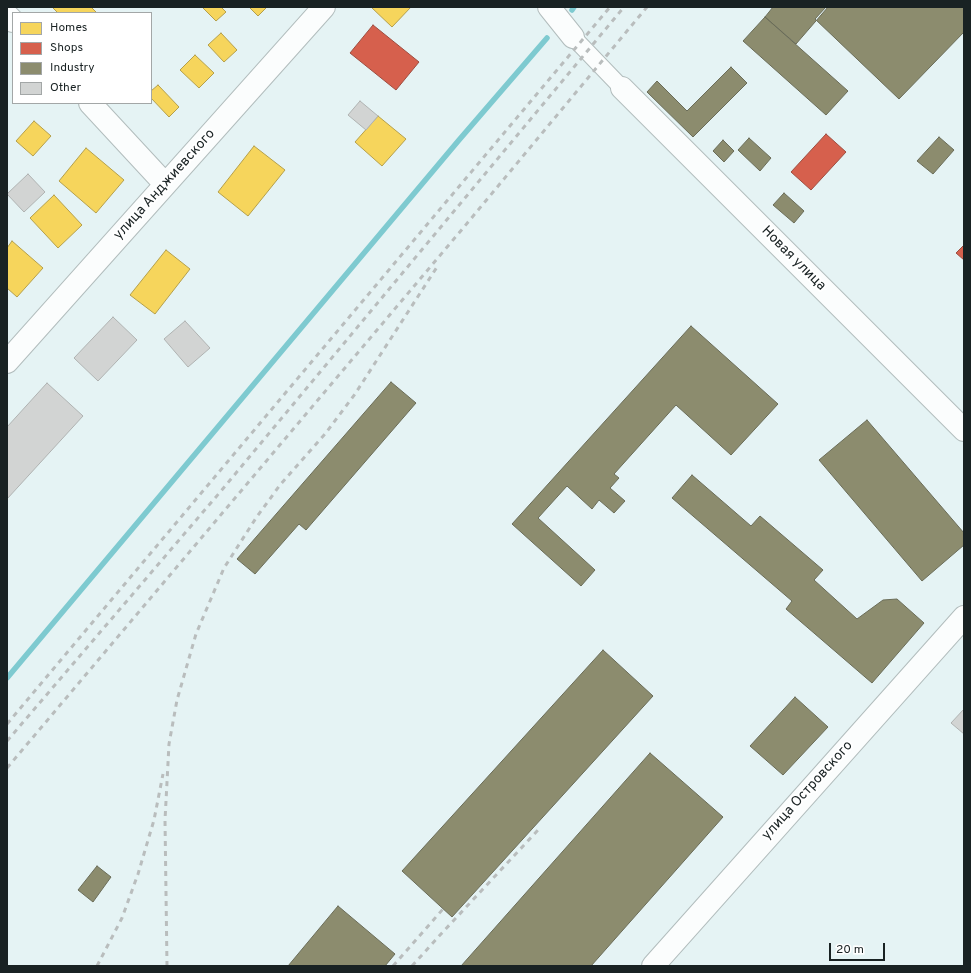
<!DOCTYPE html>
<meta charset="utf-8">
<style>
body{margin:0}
#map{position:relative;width:971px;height:973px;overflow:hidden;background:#e5f3f4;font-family:Overpass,sans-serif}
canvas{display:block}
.frame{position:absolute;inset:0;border:8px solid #192223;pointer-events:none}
.legend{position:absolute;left:12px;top:12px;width:140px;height:92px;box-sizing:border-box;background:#fff;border:1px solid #a3a7a7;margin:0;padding:5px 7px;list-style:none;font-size:12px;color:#192223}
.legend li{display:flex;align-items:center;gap:8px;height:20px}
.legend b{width:20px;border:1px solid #a3a7a7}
.scale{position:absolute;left:829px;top:943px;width:56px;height:18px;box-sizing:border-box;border:2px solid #192223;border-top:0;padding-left:5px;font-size:12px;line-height:14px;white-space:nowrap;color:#192223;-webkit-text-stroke:3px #fff;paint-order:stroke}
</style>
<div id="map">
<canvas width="971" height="973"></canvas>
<div class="frame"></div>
<ul class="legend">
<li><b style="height:11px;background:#f6d55c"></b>Homes</li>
<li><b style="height:11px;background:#d6604d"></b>Shops</li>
<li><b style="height:11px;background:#8c8c6e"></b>Industry</li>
<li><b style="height:11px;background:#d2d4d3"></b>Other</li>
</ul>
<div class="scale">20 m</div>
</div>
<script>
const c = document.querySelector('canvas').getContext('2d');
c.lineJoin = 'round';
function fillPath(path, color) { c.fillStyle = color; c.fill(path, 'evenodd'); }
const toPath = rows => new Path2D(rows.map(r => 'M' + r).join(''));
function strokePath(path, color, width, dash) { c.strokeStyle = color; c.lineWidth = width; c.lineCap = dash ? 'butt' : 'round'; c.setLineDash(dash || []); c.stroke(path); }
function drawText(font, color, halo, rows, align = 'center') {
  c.font = font + ' Overpass,sans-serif'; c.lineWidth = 4; c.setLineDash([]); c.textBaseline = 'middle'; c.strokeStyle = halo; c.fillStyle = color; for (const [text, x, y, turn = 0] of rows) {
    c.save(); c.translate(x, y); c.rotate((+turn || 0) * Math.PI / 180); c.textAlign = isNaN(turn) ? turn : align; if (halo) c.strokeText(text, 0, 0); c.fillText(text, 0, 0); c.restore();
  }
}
const homes = toPath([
 [52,7,91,7,97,13,58,13,52,7],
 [202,7,221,7,226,12,216,21,202,7],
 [249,7,267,7,258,16,249,7],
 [371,7,411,7,392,27,371,7],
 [221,33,237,50,224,62,208,45,221,33],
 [195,55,214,73,199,88,180,70,195,55],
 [158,85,179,107,169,117,151,98,151,91,158,85],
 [378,116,406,139,382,166,355,142,378,116],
 [34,121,51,136,33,156,16,141,34,121],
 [254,146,285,170,248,216,218,192,254,146],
 [86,148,124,180,96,213,59,181,86,148],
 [54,195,82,225,58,248,30,218,54,195],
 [12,241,43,268,17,297,7,288,7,248,12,241],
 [166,250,190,269,155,314,130,295,166,250]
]);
const shops = toPath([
 [373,25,419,62,396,90,350,53,373,25],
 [826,134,846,152,811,190,791,172,826,134],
 [964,245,964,260,956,253,964,245]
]);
const industry = toPath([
 [773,7,828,7,796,44,765,17,773,7],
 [826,7,964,7,964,32,899,99,815,19,826,7],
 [765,17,848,91,826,115,743,41,765,17],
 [731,67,747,83,693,137,647,92,657,81,687,111,731,67],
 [939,137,954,150,933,174,917,161,939,137],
 [749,138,771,158,760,171,738,150,749,138],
 [723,140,734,151,724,162,713,151,723,140],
 [784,193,804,211,794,223,773,205,784,193],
 [691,326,778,404,731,455,676,405,614,474,619,478,610,488,625,501,614,513,599,500,592,509,567,486,538,518,595,570,581,586,512,524,691,326],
 [391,382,416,403,306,530,299,524,255,574,237,559,391,382],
 [867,420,964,533,964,545,922,581,819,460,867,420],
 [692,475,751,526,760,516,823,570,814,580,857,619,883,600,897,599,924,623,872,683,786,609,792,601,672,498,692,475],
 [603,650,653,696,452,917,402,871,603,650],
 [795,697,828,727,783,775,750,746,795,697],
 [650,753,723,817,591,966,461,966,650,753],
 [97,866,111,877,93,902,78,890,97,866],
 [338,906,395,954,385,966,288,966,338,906]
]);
const stream = toPath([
 [572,10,574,7],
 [7,678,459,140,547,38]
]);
const building = toPath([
 [360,101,378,116,366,130,348,115,360,101],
 [28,174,45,192,24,212,7,194,28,174],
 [113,317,137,340,98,381,74,358,113,317],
 [185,321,210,348,188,367,164,339,185,321],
 [47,383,83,416,7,499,7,427,47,383],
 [964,709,964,734,951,723,964,709]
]);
const pedestrian = toPath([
 [573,37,622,88]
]);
const minor = toPath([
 [549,7,573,37],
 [7,15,13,21],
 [622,88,964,430],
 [90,103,165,184],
 [7,362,324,7]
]);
const tertiary = toPath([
 [653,966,964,617]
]);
const rail = toPath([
 [7,724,610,7],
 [7,741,221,491,624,7],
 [7,768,464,227,647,7],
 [97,966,122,918,138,874,154,820,163,774],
 [167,966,165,820,169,744,177,700,196,634,224,568,256,518,280,485,325,434,355,394,437,267],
 [393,966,443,909],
 [412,966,441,934,539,829]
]);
const streetNames = [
 ["улица Анджиевского",165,185,-48],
 ["Новая улица",793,259,45],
 ["улица Островского",808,791,-48]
];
fillPath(homes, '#f6d55c');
strokePath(homes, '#b49f4b', 1);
fillPath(shops, '#d6604d');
strokePath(shops, '#9d4d40', 1);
fillPath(industry, '#8c8c6e');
strokePath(industry, '#6a6c58', 1);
strokePath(stream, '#7ecad0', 5.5);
fillPath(building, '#d2d4d3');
strokePath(building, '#afb2b1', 1);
strokePath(pedestrian, '#b2bdbd', 18);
strokePath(minor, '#b2bdbd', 24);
strokePath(tertiary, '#b2bdbd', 24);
strokePath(pedestrian, '#fbfdfd', 16);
strokePath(minor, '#fbfdfd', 22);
strokePath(tertiary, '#fbfdfd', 22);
strokePath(rail, '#b9bdbd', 3, [5, 5]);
drawText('14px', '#192223', '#fff', streetNames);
</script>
